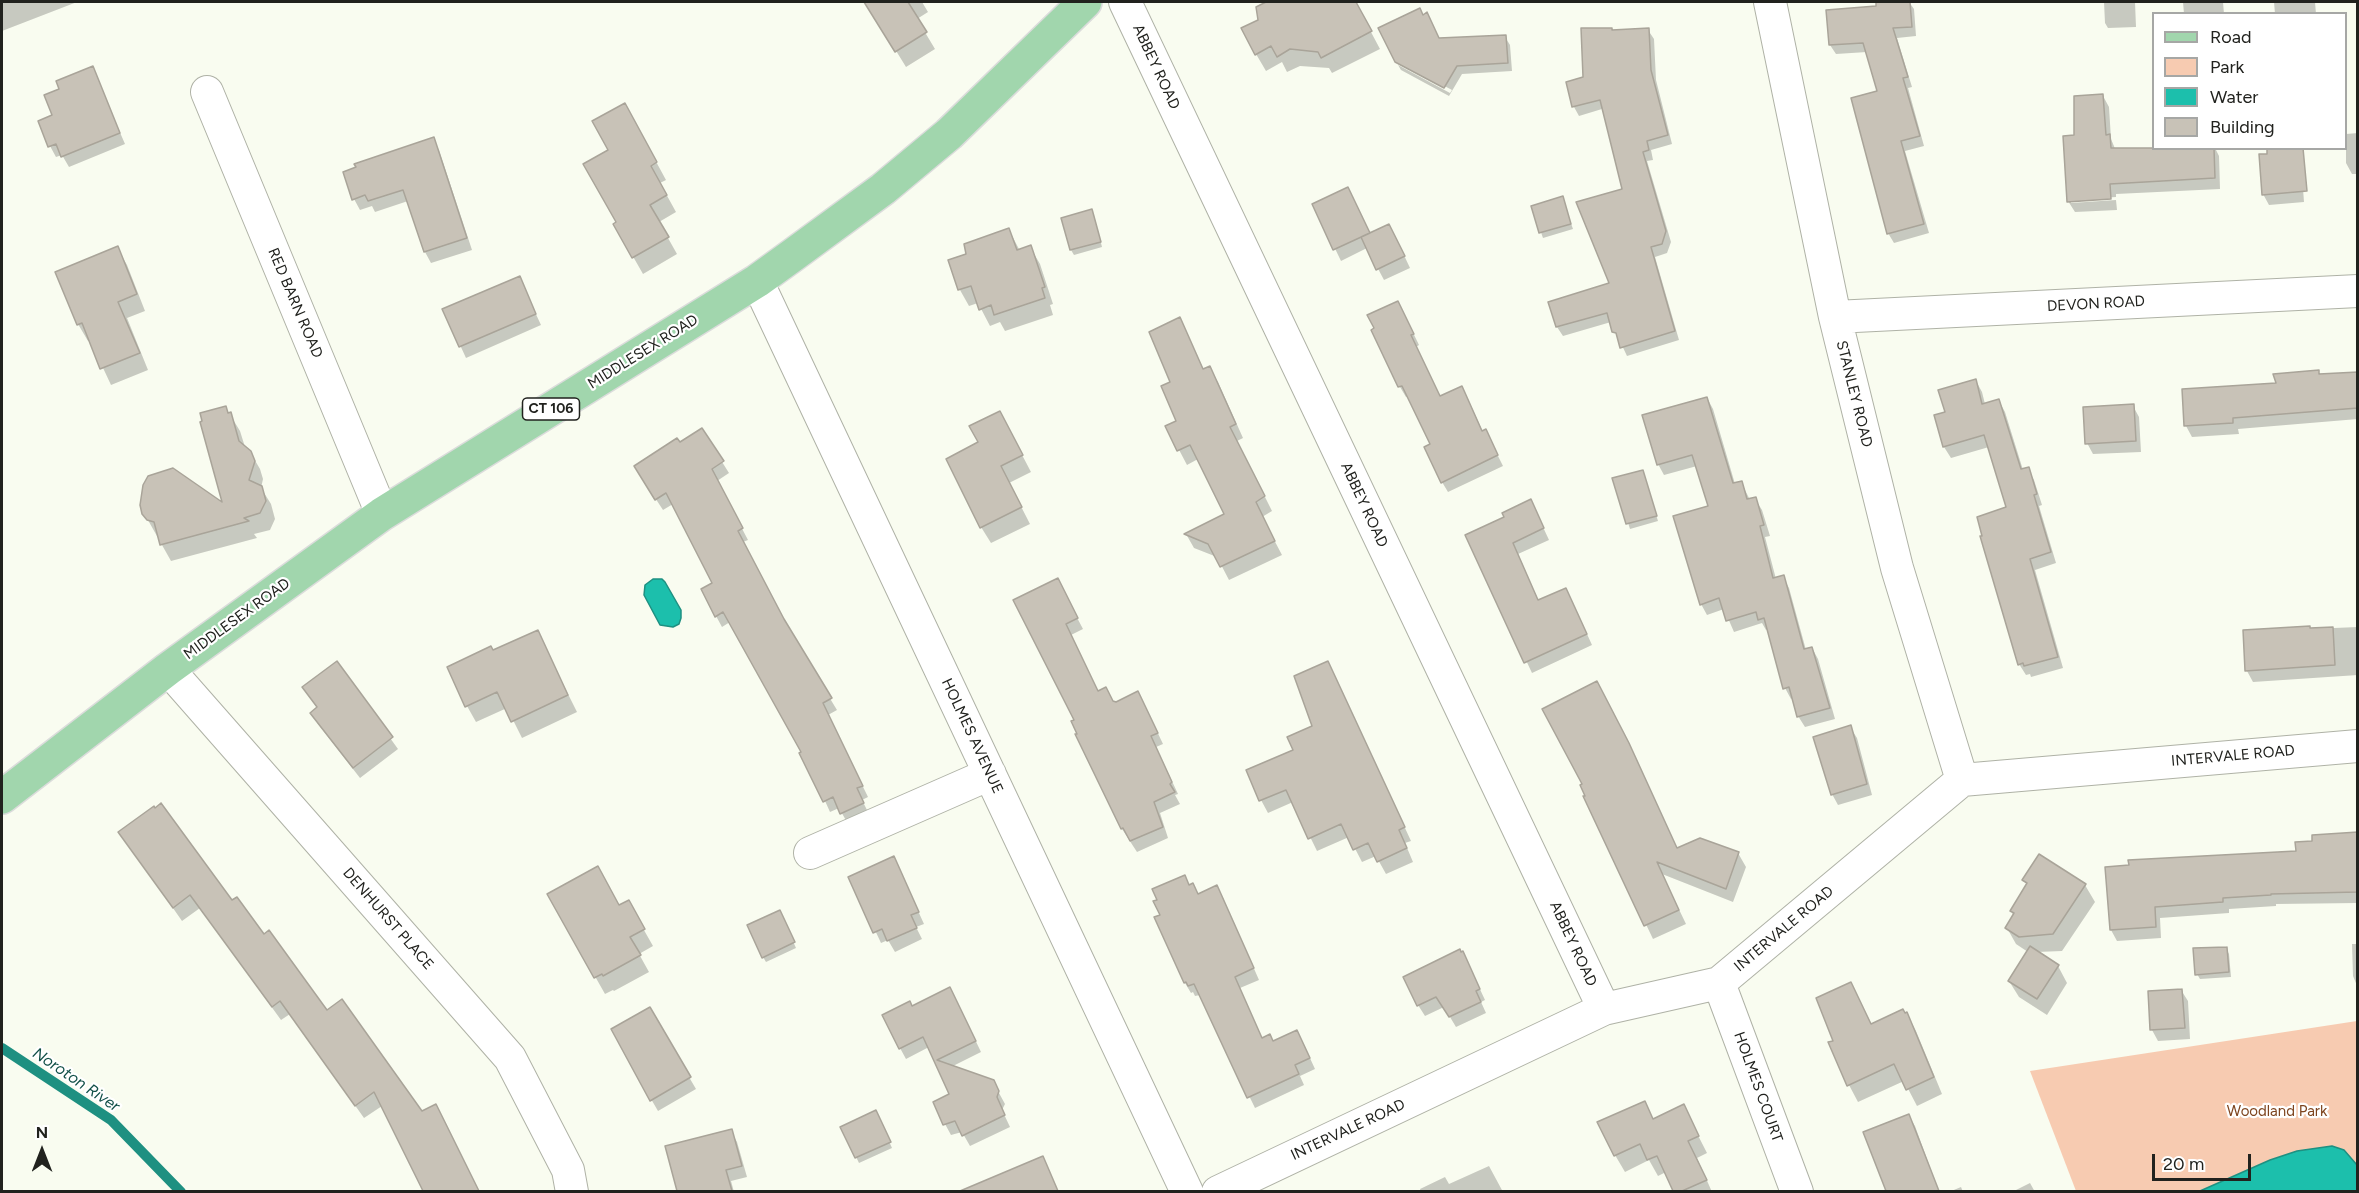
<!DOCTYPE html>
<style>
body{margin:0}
#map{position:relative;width:2359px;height:1193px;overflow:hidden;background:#f9fcf0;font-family:Figtree,sans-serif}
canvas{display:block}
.frame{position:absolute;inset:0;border:3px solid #21221e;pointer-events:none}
.legend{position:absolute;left:2152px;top:12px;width:195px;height:138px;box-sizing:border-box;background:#fff;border:2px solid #a6a7a5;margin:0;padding:8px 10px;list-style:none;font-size:18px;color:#21221e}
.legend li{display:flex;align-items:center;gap:12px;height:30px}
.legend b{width:30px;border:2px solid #a6a7a5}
.north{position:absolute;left:12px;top:1121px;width:60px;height:60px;-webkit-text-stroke:4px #fff;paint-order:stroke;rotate:0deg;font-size:16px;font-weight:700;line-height:24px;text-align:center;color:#21221e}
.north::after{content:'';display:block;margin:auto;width:21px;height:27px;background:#21221e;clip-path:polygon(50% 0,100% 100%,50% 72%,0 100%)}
.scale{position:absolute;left:2152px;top:1154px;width:99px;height:27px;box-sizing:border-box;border:3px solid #21221e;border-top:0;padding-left:8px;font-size:18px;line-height:21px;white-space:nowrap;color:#21221e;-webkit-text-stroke:4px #fff;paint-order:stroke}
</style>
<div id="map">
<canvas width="2359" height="1193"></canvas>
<div class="frame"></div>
<ul class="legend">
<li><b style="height:8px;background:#a1d6ad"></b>Road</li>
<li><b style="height:16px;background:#f7cbb1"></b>Park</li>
<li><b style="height:16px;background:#1cbfac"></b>Water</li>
<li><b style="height:16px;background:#c8c2b7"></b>Building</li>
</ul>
<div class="north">N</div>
<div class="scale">20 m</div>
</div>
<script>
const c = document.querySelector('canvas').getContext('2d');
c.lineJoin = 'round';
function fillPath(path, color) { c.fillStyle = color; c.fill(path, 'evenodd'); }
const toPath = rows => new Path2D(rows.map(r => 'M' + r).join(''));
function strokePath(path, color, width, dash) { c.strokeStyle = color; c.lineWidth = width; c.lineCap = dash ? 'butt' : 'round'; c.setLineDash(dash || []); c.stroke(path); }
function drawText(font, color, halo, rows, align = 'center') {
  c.font = font + ' Figtree,sans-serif'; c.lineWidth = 4.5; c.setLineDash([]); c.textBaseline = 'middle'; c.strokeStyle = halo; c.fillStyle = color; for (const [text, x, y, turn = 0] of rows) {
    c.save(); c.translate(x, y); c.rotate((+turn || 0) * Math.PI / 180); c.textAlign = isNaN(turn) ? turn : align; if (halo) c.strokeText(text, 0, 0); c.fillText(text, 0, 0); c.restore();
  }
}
const green = toPath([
 [2357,1021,2357,1191,2076,1191,2030,1071]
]);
const water = toPath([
 [653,579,662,579,665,582,681,610,681,618,679,624,673,627,660,625,644,595,645,585,653,579],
 [2332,1146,2344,1150,2357,1165,2357,1191,2200,1191,2270,1160,2297,1151,2332,1146]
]);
const shadow = toPath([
 [2,2,77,2,2,31],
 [866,2,922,2,928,12,917,19,935,49,906,67],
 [1270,2,1355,2,1380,49,1332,73,1329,68,1300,66,1287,72,1282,62,1266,71,1256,54,1259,21,1258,8],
 [1877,2,1909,2,1914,9,1916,36,1897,38,1912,87,1908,88,1924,146,1905,151,1929,233,1894,243,1888,233,1879,92,1867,52,1836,54,1830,45,1878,7],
 [2104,2,2135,2,2136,27,2108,28,2105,23],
 [2183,2,2223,2,2224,14,2184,14],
 [2274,2,2315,2,2316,14,2275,14],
 [1648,30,1654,39,1656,80,1672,144,1651,150,1653,160,1647,161,1671,242,1667,253,1655,257,1679,340,1627,356,1611,322,1563,336,1557,327,1611,284,1624,190,1602,109,1579,116,1574,107,1568,83,1584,78,1612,32],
 [1505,37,1510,45,1512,71,1462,74,1449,96,1401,70,1398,65,1450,93,1452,90,1396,60,1440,40],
 [92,68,125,144,69,167,62,155,56,157,50,146,54,116,61,90],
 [2103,96,2109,107,2111,139,2116,151,2215,148,2219,156,2220,189,2116,194,2116,197,2071,200,2071,203,2116,200,2117,210,2075,212,2068,201,2076,137],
 [634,121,666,180,660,183,676,212,659,222,677,254,643,274,615,225,618,223,610,150],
 [2358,133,2358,174,2352,174,2346,163,2346,134],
 [433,139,439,150,472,250,431,263,425,252,408,201,375,212,372,206,360,210,354,199],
 [2300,148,2304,202,2269,205,2263,194],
 [1562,198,1573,229,1543,238,1532,207],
 [1314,205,1370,234,1395,236,1410,268,1384,280,1367,248,1341,261],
 [1094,216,1102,247,1074,255,1071,250],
 [1009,230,1020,251,1030,247,1040,264,1053,304,1050,305,1053,315,1005,331,1000,322,990,326,978,303,969,306,960,290,968,255],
 [117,248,127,265,145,311,127,318,148,370,111,385,90,340,88,341,78,324],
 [519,278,541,325,466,358,444,310],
 [1398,302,1419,345,1416,347,1440,398,1468,399,1483,432,1491,442,1503,466,1448,492,1442,482,1432,444,1409,396,1406,397,1400,387,1373,331],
 [1179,319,1204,370,1209,368,1218,382,1243,438,1237,441,1272,511,1262,517,1282,555,1229,580,1217,557,1194,548,1186,534,1226,515,1198,459,1187,465,1167,427,1178,421,1172,383],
 [2318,371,2321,376,2358,373,2358,419,2238,429,2239,434,2192,437,2186,426,2277,385],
 [1976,381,1982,392,1985,404,1999,401,2005,412,2023,470,2028,469,2034,480,2042,505,2039,506,2056,563,2035,570,2063,668,2031,677,2030,674,2026,675,2019,664,2008,508,1989,447,1951,458,1944,447,1947,413],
 [1707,398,1713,409,1735,484,1741,482,1750,500,1755,499,1762,510,1770,536,1765,537,1776,579,1783,577,1789,588,1806,650,1812,648,1818,659,1835,719,1805,727,1798,716,1793,698,1791,699,1785,688,1768,629,1766,630,1762,623,1734,632,1724,609,1707,615,1701,604,1710,507,1697,466,1664,475,1658,464],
 [2133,406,2139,417,2141,452,2093,454,2087,443],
 [226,408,240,431,245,447,250,452,260,469,263,479,261,488,271,504,275,519,270,530,254,534,257,538,171,561,144,513,225,506],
 [702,430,729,473,717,481,748,540,743,542,787,628,837,710,828,715,868,797,862,800,869,814,848,824,839,808,830,812,803,752,730,622,722,627,716,616,714,583,673,504,663,510,642,478,680,444],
 [1009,430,1031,472,1009,483,1030,524,991,543,981,527,980,443],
 [1642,471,1658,521,1630,529,1614,479],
 [1536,512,1549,540,1518,554,1539,602,1572,601,1592,645,1532,673,1467,535],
 [1063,591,1083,629,1071,635,1098,693,1113,703,1144,704,1163,744,1156,747,1178,794,1175,795,1180,804,1160,813,1168,838,1137,852,1122,829,1077,735,1076,721,1015,600],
 [2358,627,2358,675,2253,682,2247,671,2310,629],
 [537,632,577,712,522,738,507,708,476,722,467,706,493,652],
 [336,663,398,749,360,778,318,724,312,713,318,709,304,688],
 [1335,676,1411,841,1405,843,1413,862,1386,874,1376,856,1362,862,1349,837,1317,851,1293,802,1268,813,1261,800,1314,726],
 [1604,696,1636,758,1677,850,1738,853,1746,867,1733,902,1662,874,1686,924,1653,939,1585,797],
 [1850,727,1857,738,1872,795,1838,805,1832,794],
 [120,832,232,902,327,1012,422,1113,444,1120,479,1192,424,1192,382,1106,364,1118,290,1014,281,1020,200,908,182,921],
 [2358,833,2358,903,2276,904,2276,906,2229,909,2229,913,2160,918,2161,938,2117,941,2111,930,2107,868,2297,853,2314,842],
 [2039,857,2085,885,2095,902,2062,951,2037,952,2058,966,2067,983,2047,1015,2019,997,2009,981,2028,952,2016,944,2007,928,2014,916,2011,911,2027,885,2024,880],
 [899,869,924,924,916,927,922,939,895,952,888,940,881,943,850,877],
 [1184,877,1198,896,1216,887,1223,898,1259,980,1240,988,1262,1039,1273,1043,1303,1043,1315,1069,1300,1076,1304,1085,1255,1108,1200,995,1195,996,1193,992,1191,993,1185,983,1156,918,1162,915],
 [549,895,619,906,628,902,653,946,639,954,649,972,614,991,613,990,605,994],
 [782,917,796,948,766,962,763,957],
 [2352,944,2358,944,2358,988,2353,976],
 [2226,948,2229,954,2231,977,2200,979,2197,974],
 [1463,953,1485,1000,1481,1002,1486,1013,1456,1027,1444,1007,1425,1016,1418,1005],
 [1851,984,1872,1025,1907,1014,1916,1031,1942,1094,1917,1106,1904,1081,1858,1102,1849,1085],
 [2181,990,2188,1001,2190,1039,2158,1041,2152,1030],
 [956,1000,981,1052,951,1067,993,1082,1005,1104,1002,1110,1010,1127,970,1146,962,1132,951,1135,945,1124,951,1095,929,1047,906,1059,900,1048,912,1007],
 [649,1009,696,1089,658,1111,633,1068],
 [1644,1103,1654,1120,1683,1106,1707,1153,1697,1158,1712,1192,1675,1192,1666,1172,1658,1176,1649,1160,1625,1172,1615,1155],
 [1908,1115,1915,1126,1939,1192,1888,1192,1865,1133],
 [878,1117,892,1148,859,1163,842,1128],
 [731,1131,737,1142,747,1177,731,1181,734,1192,679,1192,667,1148],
 [1042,1158,1058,1192,986,1192,982,1183],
 [1489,1166,1503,1192,1421,1192,1420,1189,1445,1177,1449,1184],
 [2030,1183,2035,1192,2012,1192],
 [1961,1187,1963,1192,1949,1192]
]);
const stream = toPath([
 [2,1048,111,1120,181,1192]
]);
const building = toPath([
 [864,2,908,2,927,32,895,52,864,2],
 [1266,2,1356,2,1372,31,1321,58,1318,52,1290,49,1277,57,1271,46,1255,55,1241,28,1258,20,1256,7,1266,2],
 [1876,2,1910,2,1912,27,1893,28,1908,77,1903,78,1920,136,1901,141,1924,224,1887,234,1851,98,1877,91,1863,43,1829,45,1826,10,1876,6,1876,2],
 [1420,8,1423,15,1427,12,1439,38,1506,35,1508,63,1457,66,1444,88,1395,62,1378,28,1420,8],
 [1581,28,1612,28,1612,30,1649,28,1651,70,1668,135,1647,141,1649,150,1643,152,1666,231,1662,244,1651,247,1675,331,1620,348,1616,333,1612,332,1607,313,1556,327,1548,302,1609,283,1576,202,1622,189,1600,100,1572,107,1566,82,1583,77,1581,28],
 [93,66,120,133,61,157,56,144,48,147,38,121,52,115,44,95,59,89,56,81,93,66],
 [2103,94,2106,135,2110,134,2111,148,2214,148,2215,178,2110,184,2111,199,2067,202,2063,136,2074,135,2074,96,2103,94],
 [625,103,657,162,651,166,667,195,650,205,669,237,632,258,613,224,616,222,583,164,608,150,592,121,625,103],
 [434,137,467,238,424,252,403,190,368,201,365,195,352,200,343,172,356,167,354,164,434,137],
 [2267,148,2303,148,2307,191,2262,195,2259,154,2267,154,2267,148],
 [1348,187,1370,233,1333,250,1312,204,1348,187],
 [1563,196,1571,224,1539,233,1531,206,1563,196],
 [1092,209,1101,242,1070,250,1061,218,1092,209],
 [1389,224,1405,256,1376,270,1361,237,1389,224],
 [1009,228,1017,250,1031,245,1045,287,1042,288,1045,298,994,315,991,305,979,310,971,286,958,290,948,260,966,254,964,244,1009,228],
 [118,246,137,294,118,302,140,353,100,369,82,323,77,325,55,272,118,246],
 [520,276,536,314,459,347,442,309,520,276],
 [1398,301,1414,334,1411,335,1440,396,1462,386,1482,431,1486,429,1498,455,1441,483,1424,447,1430,444,1402,386,1398,387,1371,330,1374,328,1367,315,1398,301],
 [1180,317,1203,369,1210,366,1236,424,1230,427,1265,496,1256,502,1275,541,1220,567,1208,544,1184,534,1224,514,1190,445,1177,451,1165,426,1176,421,1161,386,1170,382,1149,332,1180,317],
 [2319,370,2319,374,2358,372,2358,408,2233,418,2233,423,2184,426,2182,389,2276,383,2273,374,2319,370],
 [1976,379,1982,404,1999,399,2021,469,2029,467,2037,494,2034,495,2051,552,2030,559,2058,657,2024,666,2023,663,2018,665,1980,536,1982,536,1977,517,2006,507,1984,435,1943,447,1934,415,1945,412,1938,390,1976,379],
 [1707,397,1733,483,1742,481,1747,499,1756,497,1764,525,1760,526,1773,578,1784,575,1804,649,1812,647,1830,708,1797,717,1789,687,1783,689,1764,618,1758,620,1756,612,1726,621,1719,598,1700,605,1673,516,1708,506,1692,455,1657,465,1642,415,1707,397],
 [2134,404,2136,441,2085,444,2083,407,2134,404],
 [226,406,228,413,231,412,239,441,251,451,255,461,249,480,262,486,266,501,260,513,244,518,249,521,160,545,154,522,147,520,142,514,140,505,143,485,148,476,173,468,222,502,200,422,202,421,200,413,226,406],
 [1000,411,1023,455,1001,466,1022,507,980,528,946,459,978,442,969,426,1000,411],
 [702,428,724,461,712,469,743,528,738,531,784,619,832,698,823,703,863,786,857,788,864,803,840,814,833,797,823,802,799,753,801,752,723,612,715,617,701,589,712,583,666,493,655,500,634,466,677,438,680,442,702,428],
 [1643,470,1657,516,1626,524,1612,478,1643,470],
 [1531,499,1544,528,1513,543,1538,600,1566,588,1587,634,1524,663,1465,535,1504,517,1502,513,1531,499],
 [1058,578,1078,618,1066,624,1098,691,1106,687,1113,701,1116,702,1138,691,1158,733,1151,736,1172,782,1170,784,1175,792,1154,802,1163,827,1130,841,1123,828,1121,829,1075,734,1077,734,1071,721,1074,720,1013,600,1058,578],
 [2310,626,2310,628,2333,627,2335,665,2245,671,2243,630,2310,626],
 [538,630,568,695,511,722,497,692,465,707,447,667,491,646,493,650,538,630],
 [337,661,393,737,353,768,310,713,317,707,302,687,337,661],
 [1328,661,1405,827,1399,830,1407,848,1377,862,1368,843,1353,850,1341,824,1308,839,1286,790,1259,801,1246,770,1293,750,1287,737,1312,726,1294,676,1328,661],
 [1597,681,1629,743,1677,848,1700,838,1739,852,1726,889,1657,862,1679,910,1644,926,1583,796,1585,796,1580,785,1582,784,1542,709,1597,681],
 [1851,725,1867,784,1831,795,1813,737,1851,725],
 [161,803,232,900,237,897,264,934,269,930,327,1010,342,999,422,1111,436,1104,479,1191,423,1191,374,1092,355,1106,280,1001,272,1007,190,895,173,908,118,832,154,806,155,808,161,803],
 [2358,832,2358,892,2271,894,2271,895,2223,898,2223,902,2155,907,2156,927,2110,930,2105,867,2129,865,2128,860,2296,851,2295,842,2312,841,2312,835,2358,832],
 [2039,854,2086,884,2053,934,2019,937,2005,928,2014,913,2010,911,2027,883,2022,880,2039,854],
 [894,856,919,912,911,915,917,928,887,941,882,929,873,933,848,877,894,856],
 [598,866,619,905,629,900,645,929,630,937,641,955,603,976,602,974,594,978,547,894,598,866],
 [1185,875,1189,885,1193,883,1198,894,1217,885,1254,968,1235,977,1262,1038,1270,1034,1273,1041,1297,1030,1310,1058,1295,1065,1299,1074,1247,1098,1194,984,1188,986,1186,982,1184,983,1154,917,1160,915,1153,901,1157,900,1152,889,1185,875],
 [780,910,795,942,762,958,747,925,780,910],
 [2030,946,2059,965,2037,999,2008,981,2030,946],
 [2227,947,2229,972,2195,975,2193,948,2227,947],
 [1460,949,1461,952,1463,951,1480,989,1476,991,1481,1002,1449,1017,1436,997,1417,1006,1403,977,1460,949],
 [1851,982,1871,1024,1903,1009,1905,1013,1907,1012,1934,1077,1906,1090,1894,1064,1847,1086,1828,1042,1833,1041,1816,998,1851,982],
 [950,987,976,1041,937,1060,994,1080,999,1091,997,1097,1005,1115,962,1136,955,1121,943,1125,933,1102,949,1094,923,1037,899,1049,882,1015,910,1001,912,1006,950,987],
 [2182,989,2185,1028,2150,1030,2148,991,2182,989],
 [650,1007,691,1077,650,1101,611,1029,650,1007],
 [1645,1101,1653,1119,1684,1104,1699,1136,1688,1141,1707,1180,1682,1191,1673,1191,1657,1156,1647,1160,1640,1144,1614,1156,1597,1122,1645,1101],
 [876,1110,891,1142,855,1158,840,1127,876,1110],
 [1909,1114,1939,1191,1886,1191,1863,1132,1909,1114],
 [732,1129,742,1166,726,1170,732,1191,677,1191,665,1146,732,1129],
 [1043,1156,1058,1191,960,1191,1043,1156]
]);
const minor = toPath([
 [1125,2,1604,1009],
 [1770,2,1835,317,1897,568,1962,780],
 [207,92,382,514],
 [757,281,1187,1192],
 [1835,317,2358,291],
 [168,669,510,1058,568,1170,572,1192],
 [810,853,990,774],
 [1719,983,1797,1192],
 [1218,1192,1604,1009,1719,983,1962,780,2358,746]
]);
const major = toPath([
 [2,797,168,669,382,514,757,281,793,255,883,189,949,134,1085,2]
]);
const shields = [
 [551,409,57]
];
const shieldNames = [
 ["CT 106",551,409]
];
const streetNames = [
 ["ABBEY ROAD",1156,67,65],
 ["RED BARN ROAD",295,303,67],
 ["DEVON ROAD",2096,304,-3],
 ["MIDDLESEX ROAD",643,352,-32],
 ["STANLEY ROAD",1854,394,76],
 ["ABBEY ROAD",1364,505,65],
 ["MIDDLESEX ROAD",237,619,-36],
 ["HOLMES AVENUE",972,736,65],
 ["INTERVALE ROAD",2233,756,-5],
 ["DENHURST PLACE",388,919,49],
 ["INTERVALE ROAD",1784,929,-40],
 ["ABBEY ROAD",1573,944,65],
 ["HOLMES COURT",1758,1087,70],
 ["INTERVALE ROAD",1348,1130,-25]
];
const parkNames = [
 ["Woodland Park",2277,1112]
];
const waterNames = [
 ["Noroton River",76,1080,34]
];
fillPath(green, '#f7cbb1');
fillPath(water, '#1cbfac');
strokePath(water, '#1e9081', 1.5);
fillPath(shadow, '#0003');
strokePath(stream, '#1e9081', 10);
fillPath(building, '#c8c2b7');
strokePath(building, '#a9a499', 1.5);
strokePath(minor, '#afb2a6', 34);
strokePath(major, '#dbdcdb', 36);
strokePath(minor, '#fff', 32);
strokePath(major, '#a1d6ad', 33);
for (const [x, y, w] of shields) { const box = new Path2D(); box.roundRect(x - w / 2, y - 11, w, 22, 4.5); c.fillStyle = '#fff'; c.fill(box); strokePath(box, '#21221e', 1.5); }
drawText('bold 14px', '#21221e', null, shieldNames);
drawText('15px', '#21221e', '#fff', streetNames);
drawText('15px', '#7e451f', '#fff', parkNames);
drawText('italic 16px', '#125048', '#fff', waterNames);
</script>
